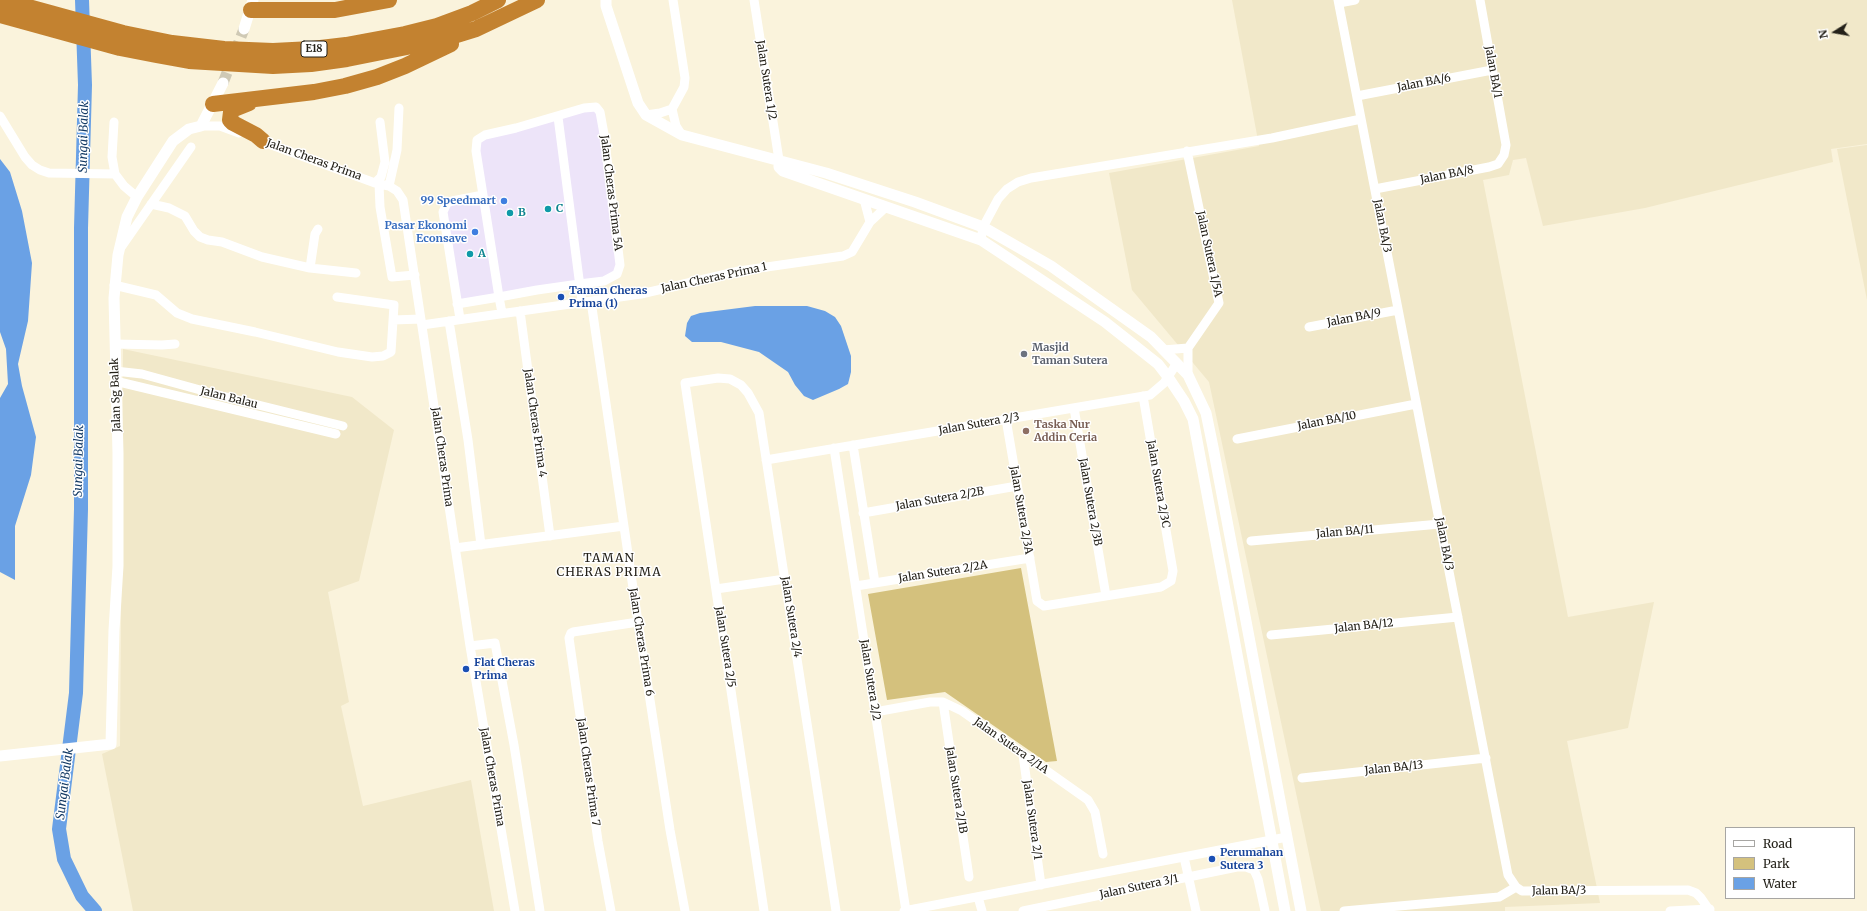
<!DOCTYPE html>
<style>
body{margin:0}
#map{position:relative;width:1867px;height:911px;overflow:hidden;background:#faf3dc;font-family:Merriweather,serif}
canvas{display:block}
.legend{position:absolute;left:1725px;top:827px;width:130px;height:72px;box-sizing:border-box;background:#fff;border:1px solid #a7a6a3;margin:0;padding:5px 7px;list-style:none;font-size:12px;color:#242119}
.legend li{display:flex;align-items:center;gap:8px;height:20px}
.legend b{width:20px;border:1px solid #a7a6a3}
.north{position:absolute;left:1815px;top:12px;width:40px;height:40px;-webkit-text-stroke:3px #fff;paint-order:stroke;rotate:259deg;font-size:11px;font-weight:700;line-height:16px;text-align:center;color:#242119}
.north::after{content:'';display:block;margin:auto;width:14px;height:18px;background:#242119;clip-path:polygon(50% 0,100% 100%,50% 72%,0 100%)}
</style>
<div id="map">
<canvas width="1867" height="911"></canvas>
<ul class="legend">
<li><b style="height:5px;background:#fff"></b>Road</li>
<li><b style="height:11px;background:#d4c17d"></b>Park</li>
<li><b style="height:11px;background:#6aa1e5"></b>Water</li>
</ul>
<div class="north">N</div>
</div>
<script>
const c = document.querySelector('canvas').getContext('2d');
c.lineJoin = 'round';
function fillPath(path, color) { c.fillStyle = color; c.fill(path, 'evenodd'); }
const toPath = rows => new Path2D(rows.map(r => 'M' + r).join(''));
function strokePath(path, color, width, dash) { c.strokeStyle = color; c.lineWidth = width; c.lineCap = dash ? 'butt' : 'round'; c.setLineDash(dash || []); c.stroke(path); }
function drawText(font, color, halo, rows, align = 'center') {
  c.font = font + ' Merriweather,serif'; c.lineWidth = 3; c.setLineDash([]); c.textBaseline = 'middle'; c.strokeStyle = halo; c.fillStyle = color; for (const [text, x, y, turn = 0] of rows) {
    c.save(); c.translate(x, y); c.rotate((+turn || 0) * Math.PI / 180); c.textAlign = isNaN(turn) ? turn : align; if (halo) c.strokeText(text, 0, 0); c.fillText(text, 0, 0); c.restore();
  }
}
const commercial = toPath([
 [589,110,594,110,597,114,618,264,614,272,603,278,460,300,446,212,450,204,486,198,479,150,482,140]
]);
const built = toPath([
 [1232,0,1867,0,1867,144,1831,149,1833,162,1645,208,1543,226,1526,158,1513,160,1509,175,1483,180,1568,617,1654,602,1628,728,1567,741,1600,903,1505,907,1505,911,1321,911,1209,382,1132,290,1109,173,1259,146],
 [1867,145,1867,300,1837,149],
 [123,349,352,397,394,430,359,581,328,592,349,702,341,706,363,806,471,780,494,911,133,911,102,754,120,746]
]);
const green = toPath([
 [1021,568,1057,761,1046,762,945,692,887,700,868,594]
]);
const water = toPath([
 [0,159,10,172,22,211,32,263,28,321,18,364,22,386,36,437,31,475,15,526,15,580,0,572,0,398,8,384,6,349,0,332],
 [755,306,807,306,825,311,835,317,841,326,851,356,851,372,848,384,839,389,813,400,804,396,795,385,788,372,759,352,721,342,692,342,685,336,687,323,691,316,700,313]
]);
const river = toPath([
 [82,0,85,85,81,228,81,509,76,693,59,829,64,859,82,896,95,911]
]);
const tertiaryTunnel = toPath([
 [223,83,244,29]
]);
const minor = toPath([
 [673,0,685,78,684,87,672,109,676,126,681,134],
 [754,0,779,160],
 [1338,0,1508,875,1516,887,1522,891,1688,890,1696,893,1701,898,1710,911],
 [1339,3,1355,0],
 [1357,96,1492,70],
 [646,115,660,113,672,109],
 [0,116,25,157,32,165,40,170,49,173,115,174],
 [558,117,582,302],
 [114,122,112,157,115,174,124,186,137,197],
 [201,126,220,126,239,133],
 [258,140,375,183,389,186,397,191,403,200,470,646,515,911],
 [1187,151,1219,303,1188,348],
 [375,183,381,177,385,162,380,122],
 [379,184,380,207,392,277,415,275],
 [389,186,397,150,399,108],
 [1375,189,1489,167,1498,164,1504,155,1506,145,1480,0],
 [864,199,870,222],
 [151,204,169,208,185,216,194,231,200,237,208,240,222,242,262,257,310,268,356,273],
 [981,240,983,227,998,199,1007,189,1018,182,1031,178,1272,138,1361,119],
 [122,246,191,147],
 [310,268,315,234,318,229],
 [114,285,156,295,177,313,192,319,255,332,338,352,372,357,383,356,391,352,394,305,337,297],
 [591,301,638,622,670,830,685,911],
 [457,304,499,297,537,290,579,284,604,281,617,274,620,265,604,134,600,112,596,107,584,108,516,128,485,135,477,140,476,151,483,195,499,297,502,313],
 [520,311,550,536],
 [460,319,443,212,447,203,452,201,483,195],
 [393,320,421,319],
 [449,321,468,440,481,545],
 [422,325,641,294,739,271,843,256,852,252,870,222,886,207],
 [1309,327,1398,310],
 [115,344,162,345,175,344],
 [1188,348,1188,375],
 [1163,350,1188,348],
 [115,371,142,374,222,396,343,426],
 [115,381,336,434],
 [1074,408,1106,596],
 [1006,419,1037,601,1044,606,1161,587,1171,581,1173,571,1143,396],
 [1237,439,1416,404],
 [853,445,875,583],
 [834,448,906,911],
 [766,460,1150,395,1164,383,1177,363],
 [863,513,1017,486],
 [1251,541,1440,524],
 [455,548,624,526],
 [856,586,1030,558],
 [716,589,785,579],
 [1271,635,1458,617],
 [470,646,495,643,514,745,540,911],
 [943,702,969,877],
 [875,712,930,702,943,702,962,711,1088,800,1095,812,1103,854],
 [1023,755,1041,885],
 [1302,778,1486,758],
 [1184,857,1196,911],
 [978,897,982,911],
 [611,911,598,841,569,638,571,633,573,632,638,622],
 [764,911,685,383,718,378,730,379,741,385,748,393,759,413,836,911],
 [904,911,1287,837],
 [1023,911,1237,867,1246,867,1254,870,1258,879,1265,911],
 [1344,911,1499,897,1516,887],
 [1670,911,1710,909]
]);
const tertiary = toPath([
 [606,0,606,6,638,103,646,115,682,135,826,173,915,202,983,227,1051,266,1151,337,1188,375,1206,413,1213,447,1301,911],
 [244,29,253,0],
 [779,160,779,167,783,171,981,240,1105,322,1158,364,1168,377,1184,401,1193,419,1285,911],
 [0,756,111,744,114,630,118,566,118,453,114,298,118,255,127,217,137,197,173,141,189,129,201,126,223,83]
]);
const motorway = toPath([
 [3,0,123,33,172,43,224,49,273,51,312,49,346,45,405,34,437,26,472,13,498,0],
 [251,10,335,10,389,0],
 [0,15,120,48,156,55,189,61,273,66,311,64,347,59,437,41,476,29,537,0],
 [249,103,234,109,231,112,230,120,233,123,256,135,263,141],
 [213,104,314,92,345,86,377,77,405,66,451,44]
]);
const markers = [
 [504,201,4,"#3f7fe0"],
 [548,209,4,"#0f9aa8"],
 [510,213,4,"#0f9aa8"],
 [475,232,4,"#3f7fe0"],
 [470,254,4,"#0f9aa8"],
 [561,297,4,"#1a4fb4"],
 [1024,354,4,"#6b7280"],
 [1026,431,4,"#8d6e63"],
 [466,669,4,"#1a4fb4"],
 [1212,859,4,"#1a4fb4"]
];
const shields = [
 [314,49,26]
];
const shieldNames = [
 ["E18",314,49]
];
const streetNames = [
 ["Jalan BA/1",1493,72,80],
 ["Jalan Sutera 1/2",766,80,81],
 ["Jalan BA/6",1424,83,-11],
 ["Jalan Cheras Prima",314,160,20],
 ["Jalan BA/8",1447,175,-11],
 ["Jalan Cheras Prima 5A",611,193,83],
 ["Jalan BA/3",1382,226,79],
 ["Jalan Sutera 1/5A",1209,254,78],
 ["Jalan Cheras Prima 1",714,278,-12],
 ["Jalan BA/9",1354,318,-11],
 ["Jalan Sg Balak",116,395,-92],
 ["Jalan Balau",229,398,14],
 ["Jalan BA/10",1327,421,-11],
 ["Jalan Cheras Prima 4",535,423,82],
 ["Jalan Sutera 2/3",979,424,-10],
 ["Jalan Cheras Prima",442,457,82],
 ["Jalan Sutera 2/3C",1158,484,80],
 ["Jalan Sutera 2/2B",940,499,-10],
 ["Jalan Sutera 2/3B",1090,502,80],
 ["Jalan Sutera 2/3A",1021,510,80],
 ["Jalan BA/11",1345,532,-5],
 ["Jalan BA/3",1444,544,79],
 ["Jalan Sutera 2/2A",943,572,-9],
 ["Jalan Sutera 2/4",791,617,81],
 ["Jalan BA/12",1364,626,-6],
 ["Jalan Cheras Prima 6",641,642,81],
 ["Jalan Sutera 2/5",725,647,81],
 ["Jalan Sutera 2/2",870,680,81],
 ["Jalan Sutera 2/1A",1011,746,35],
 ["Jalan BA/13",1394,768,-6],
 ["Jalan Cheras Prima 7",588,772,82],
 ["Jalan Cheras Prima",492,777,80],
 ["Jalan Sutera 2/1B",956,790,81],
 ["Jalan Sutera 2/1",1032,820,82],
 ["Jalan Sutera 3/1",1139,887,-12],
 ["Jalan BA/3",1559,891,-1]
];
const shopNames = [
 ["99 Speedmart",496,201],
 ["Pasar Ekonomi",467,226],
 ["Econsave",467,239]
];
const cultureNames = [
 ["C",556,209],
 ["B",518,213],
 ["A",478,254]
];
const transitNames = [
 ["Taman Cheras",569,291],
 ["Prima (1)",569,304],
 ["Flat Cheras",474,663],
 ["Prima",474,676],
 ["Perumahan",1220,853],
 ["Sutera 3",1220,866]
];
const worshipNames = [
 ["Masjid",1032,348],
 ["Taman Sutera",1032,361]
];
const educationNames = [
 ["Taska Nur",1034,425],
 ["Addin Ceria",1034,438]
];
const waterNames = [
 ["Sungai Balak",84,137,-89],
 ["Sungai Balak",79,461,-89],
 ["Sungai Balak",65,784,-83]
];
const neighbourhoodNames = [
 ["TAMAN",609,559],
 ["CHERAS PRIMA",609,573]
];
fillPath(commercial, '#ede4f9');
fillPath(built, '#f1e8c9');
fillPath(green, '#d4c17d');
fillPath(water, '#6aa1e5');
strokePath(river, '#6aa1e5', 14);
strokePath(tertiaryTunnel, '#cfc9b5', 11, [11, 5.5]);
strokePath(minor, '#fff', 9);
strokePath(tertiary, '#fff', 11);
strokePath(motorway, '#c38230', 16);
for (const [x, y, r, color] of markers) { const dot = new Path2D(); dot.arc(x, y, r, 0, 2 * Math.PI); c.fillStyle = color; c.fill(dot); strokePath(dot, '#fff', 1.5); }
for (const [x, y, w] of shields) { const box = new Path2D(); box.roundRect(x - w / 2, y - 8, w, 16, 3); c.fillStyle = '#fff'; c.fill(box); strokePath(box, '#242119', 1); }
drawText('bold 10px', '#242119', null, shieldNames);
drawText('11px', '#242119', '#fff', streetNames);
drawText('bold 11px', '#366cbe', '#fff', shopNames, 'right');
drawText('bold 11px', '#0d838f', '#fff', cultureNames, 'left');
drawText('bold 11px', '#164399', '#fff', transitNames, 'left');
drawText('bold 11px', '#5b616d', '#fff', worshipNames, 'left');
drawText('bold 11px', '#785e54', '#fff', educationNames, 'left');
drawText('italic 12px', '#123964', '#fff', waterNames);
c.letterSpacing = '1px';
drawText('12px', '#242119', '#fff', neighbourhoodNames);
c.letterSpacing = '0px';
</script>
